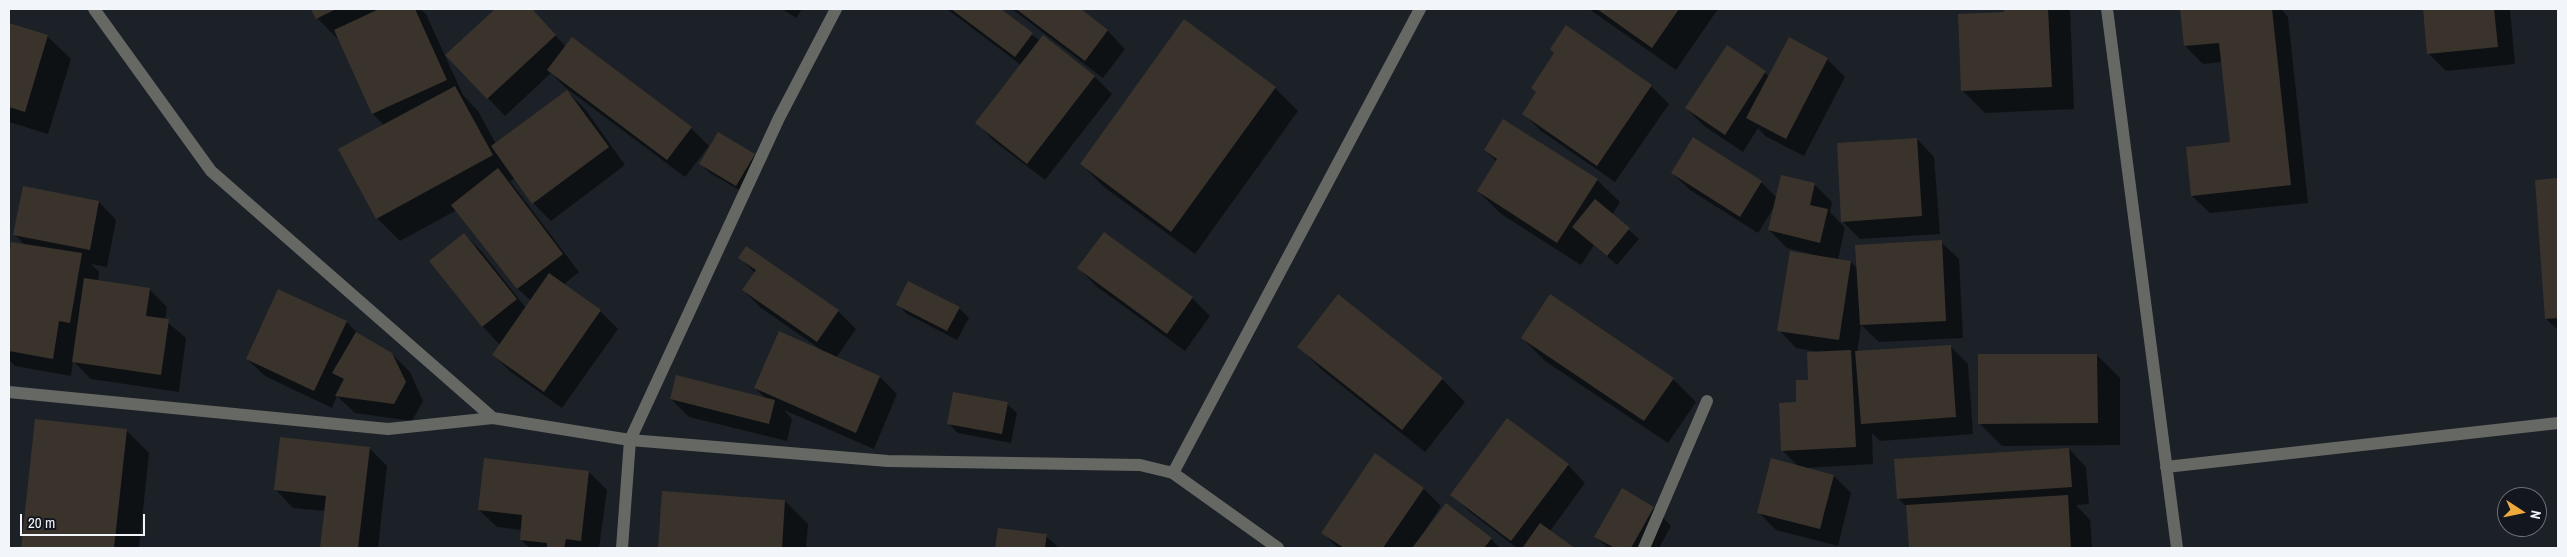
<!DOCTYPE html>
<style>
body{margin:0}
#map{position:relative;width:2567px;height:557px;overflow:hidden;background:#1c2027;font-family:"Archivo Narrow",sans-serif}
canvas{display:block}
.frame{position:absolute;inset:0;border:10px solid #f2f5fa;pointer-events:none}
.north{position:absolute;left:2497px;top:487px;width:50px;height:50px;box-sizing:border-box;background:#13161e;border:1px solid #6c6f76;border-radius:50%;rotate:101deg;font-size:14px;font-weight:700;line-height:20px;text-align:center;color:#f2f5fa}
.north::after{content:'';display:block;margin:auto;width:18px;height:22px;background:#eea83c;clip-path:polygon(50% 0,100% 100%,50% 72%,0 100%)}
.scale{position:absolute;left:20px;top:514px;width:125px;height:22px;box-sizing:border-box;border:2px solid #f2f5fa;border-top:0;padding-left:6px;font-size:15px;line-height:18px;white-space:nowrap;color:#f2f5fa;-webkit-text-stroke:4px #13161e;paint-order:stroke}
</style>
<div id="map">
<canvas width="2567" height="557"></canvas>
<div class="frame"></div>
<div class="north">N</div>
<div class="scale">20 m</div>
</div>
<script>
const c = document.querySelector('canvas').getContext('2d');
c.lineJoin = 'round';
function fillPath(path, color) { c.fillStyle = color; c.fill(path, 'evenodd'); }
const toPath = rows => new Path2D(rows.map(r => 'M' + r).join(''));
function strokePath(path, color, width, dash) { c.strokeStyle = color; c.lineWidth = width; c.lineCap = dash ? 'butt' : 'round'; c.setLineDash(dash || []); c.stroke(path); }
const shadow = toPath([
 [312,9,420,9,426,14,463,95,478,111,496,144,567,91,585,109,625,165,551,221,533,203,516,178,510,181,579,272,563,285,600,311,618,329,562,408,511,372,493,355,500,345,483,327,431,261,464,234,482,252,526,308,531,301,517,288,457,210,400,241,377,218,340,150,385,126,373,114,340,41,317,18],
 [497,9,531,9,566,47,572,39,691,128,709,146,685,177,566,88,551,73,505,116,447,55],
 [782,9,802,9,796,18],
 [947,9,999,9,1040,41,1043,37,1095,77,1112,94,1045,180,994,141,977,123,1021,65],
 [1012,9,1079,9,1108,31,1125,49,1103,78],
 [1589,9,1718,9,1676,70],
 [2005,9,2070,9,2074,109,1985,113,1962,90,2006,13],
 [2181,9,2281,9,2288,17,2308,203,2210,213,2192,196,2231,143,2222,62,2203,64,2185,46],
 [2424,9,2510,9,2515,64,2446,71,2428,53],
 [9,24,47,36,71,59,48,134,9,122],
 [1727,46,1769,76,1827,59,1845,77,1804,156,1765,136,1758,128,1743,152,1704,126,1686,108],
 [1651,86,1669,104,1615,182,1541,131,1524,114],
 [1275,88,1298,111,1195,254,1104,187,1081,164],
 [1917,139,1934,157,1940,234,1860,239,1842,221],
 [1485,150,1597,180,1620,202,1612,215,1639,239,1617,265,1594,245,1581,265,1501,214,1478,191,1497,162],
 [754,155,764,165,746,194,710,173,700,164],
 [1672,173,1761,182,1777,198,1814,184,1832,202,1830,212,1845,228,1838,260,1851,262,1858,269,1941,242,1959,259,1963,338,1879,342,1861,325,1857,353,1950,346,1968,364,1973,434,1880,441,1872,433,1873,464,1805,468,1834,476,1851,493,1838,546,1776,530,1758,512,1798,466,1782,450,1798,403,1810,381,1818,352,1796,348,1779,330,1811,254,1787,248,1769,230,1774,207,1758,233,1690,190],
 [2558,179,2558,330,2546,319,2536,181],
 [24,188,99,202,116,220,107,267,91,264,99,272,98,281,149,289,167,307,165,320,186,338,179,392,91,379,73,361,71,376,15,366,9,360,9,264,12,243,25,245,15,235],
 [740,258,838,311,856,329,836,358,880,377,897,394,874,449,784,410,792,419,787,441,689,417,671,399,766,399,755,388,823,351,761,308,743,290,755,273],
 [1079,268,1192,298,1210,316,1185,351,1096,286],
 [279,290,347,322,360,336,392,354,410,372,423,401,412,421,355,413,337,396,332,408,265,376,247,359],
 [897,304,959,308,969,318,957,340,907,314],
 [1522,338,1673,379,1696,402,1668,443,1545,361],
 [1299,347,1442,379,1465,402,1425,452,1322,370],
 [2097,355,2120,378,2120,445,2002,446,1979,423],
 [1007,404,1017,413,1011,443,958,433,948,423],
 [36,421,126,430,149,453,139,548,22,548],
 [369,448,387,466,378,548,321,548,325,511,293,508,276,490],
 [2069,449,2086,467,2089,504,2076,505,2090,520,2092,548,1910,548,1908,508,1898,498],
 [1568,465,1585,483,1550,531,1573,548,1517,548,1470,512,1452,495],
 [589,472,607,490,599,548,530,548,521,540,522,530,497,527,479,510],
 [1423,488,1441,506,1426,529,1491,539,1500,548,1338,548,1323,533],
 [1622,490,1654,508,1671,526,1659,548,1608,548,1596,537],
 [663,492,785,501,808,524,806,548,659,548],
 [999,530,1046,536,1059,548,996,548]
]);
const building = toPath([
 [311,9,336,9,316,19],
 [379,9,415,9,447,80,372,114,334,30],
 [495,9,532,9,556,35,487,99,445,55],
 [951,9,1001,9,1033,33,1015,57],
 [1016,9,1081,9,1108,30,1085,61],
 [1597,9,1679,9,1652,48],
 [2004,9,2048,9,2052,87,1961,91,1958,14,2004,12],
 [2180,9,2272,9,2291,185,2191,196,2186,147,2230,142,2219,43,2184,46],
 [2423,9,2494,9,2498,47,2427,54],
 [1184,19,1276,87,1171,232,1080,164],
 [9,23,48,35,25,112,9,107],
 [1566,25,1652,85,1597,166,1522,114,1536,92,1531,88,1554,53,1550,49],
 [1043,35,1095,76,1027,164,975,123],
 [572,37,692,127,667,160,547,70],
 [1789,37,1828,58,1786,139,1746,118],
 [1727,45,1766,71,1725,135,1685,108],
 [455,86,493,155,376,219,338,149],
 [567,90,609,147,532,204,491,146],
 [1503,119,1598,179,1557,243,1477,191,1497,159,1484,150],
 [718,132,755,154,736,186,699,164],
 [1693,137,1762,181,1740,217,1671,173],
 [1917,138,1922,216,1841,222,1837,143],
 [498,168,563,254,517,289,451,205],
 [1781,175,1815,183,1810,205,1828,209,1820,243,1768,230],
 [2558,178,2558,318,2545,319,2535,180],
 [23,186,99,201,90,250,13,235],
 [1595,199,1630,228,1607,256,1572,227],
 [1104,232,1193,297,1167,334,1077,268],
 [464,233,517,299,482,327,429,261],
 [1942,240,1946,321,1860,325,1855,245],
 [11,242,82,253,70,323,59,321,53,359,9,351,9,257],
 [746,246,839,310,817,342,742,290,756,270,738,258],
 [1790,251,1851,261,1839,340,1777,331],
 [549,273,601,310,544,392,492,355],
 [84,278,150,288,146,316,169,319,161,375,72,362],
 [908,281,960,307,947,331,896,305],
 [278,289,347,321,314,391,246,359],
 [1338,294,1443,378,1402,430,1297,347],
 [1550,294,1674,378,1644,421,1521,338],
 [779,331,880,376,856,433,754,388],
 [356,332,392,353,406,382,394,404,335,396,344,379,332,373],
 [1951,345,1956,417,1861,424,1855,351],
 [1851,350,1856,447,1781,451,1779,403,1796,402,1796,380,1808,380,1807,352],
 [1978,354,2097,354,2098,423,1978,424],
 [676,375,775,400,769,424,670,399],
 [953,392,1008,402,1002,434,947,424],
 [1507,418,1569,464,1511,541,1450,495],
 [35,419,127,429,114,548,21,548],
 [280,437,370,447,358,548,320,548,326,496,274,490],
 [2069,448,2072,487,1897,499,1894,459],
 [1375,453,1424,488,1383,548,1344,548,1321,533],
 [484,458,589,471,581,541,566,539,564,548,547,548,547,543,520,540,522,515,478,510],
 [1771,458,1834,475,1820,529,1757,513],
 [1622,488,1654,507,1631,548,1615,548,1594,537],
 [662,491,785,500,782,548,658,548],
 [2068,495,2071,548,1909,548,1906,505],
 [1446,503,1492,538,1484,548,1412,548],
 [1540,523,1575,548,1525,548,1523,547],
 [998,528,1047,534,1045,548,995,548]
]);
const minor = toPath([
 [94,9,211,171,493,418],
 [2107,9,2177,548],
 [9,392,388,429,493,418,630,440,888,461,1140,465,1173,473,1278,548],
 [2166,467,2558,423],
 [1173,473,1420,9],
 [622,548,630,440,779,118,836,9],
 [1644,548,1707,401]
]);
fillPath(shadow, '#0007');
fillPath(building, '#3a332c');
strokePath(minor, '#666864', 12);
</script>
